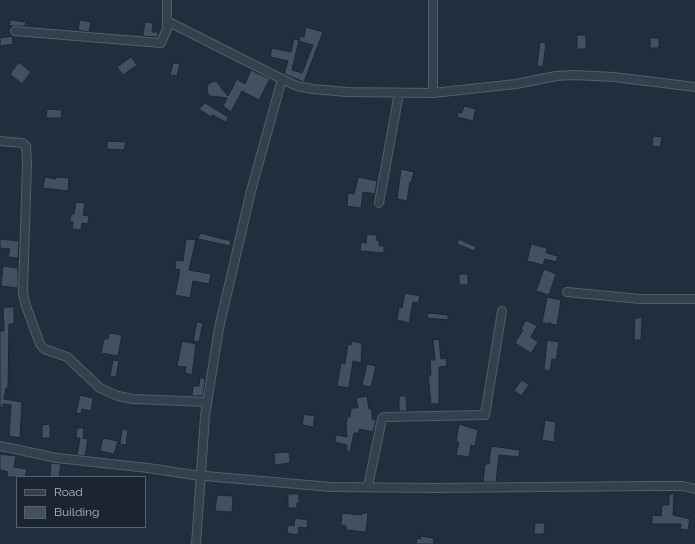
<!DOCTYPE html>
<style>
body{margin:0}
#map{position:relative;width:695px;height:544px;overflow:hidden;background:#222e3d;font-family:Raleway,sans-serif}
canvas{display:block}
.legend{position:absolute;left:16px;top:476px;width:130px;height:52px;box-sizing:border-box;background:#1b2532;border:1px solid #57616e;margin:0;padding:5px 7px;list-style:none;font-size:12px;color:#b1bbc8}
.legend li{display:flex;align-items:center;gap:8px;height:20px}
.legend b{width:20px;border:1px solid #57616e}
</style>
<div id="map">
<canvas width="695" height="544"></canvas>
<ul class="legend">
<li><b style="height:5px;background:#35404d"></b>Road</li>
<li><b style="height:11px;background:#425061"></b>Building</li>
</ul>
</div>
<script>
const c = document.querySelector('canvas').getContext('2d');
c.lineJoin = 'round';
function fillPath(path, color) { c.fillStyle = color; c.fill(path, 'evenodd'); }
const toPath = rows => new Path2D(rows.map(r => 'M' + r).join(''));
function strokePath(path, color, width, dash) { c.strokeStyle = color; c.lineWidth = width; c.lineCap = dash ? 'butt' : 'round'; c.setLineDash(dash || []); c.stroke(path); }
const building = toPath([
 [10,20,26,22,25,26,9,26,10,20],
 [80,20,91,22,89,32,78,30,80,20],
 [145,22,153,23,152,32,158,32,158,37,143,36,145,22],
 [306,27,323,32,304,82,284,74,288,61,270,57,272,48,291,52,294,39,299,40,292,70,302,73,313,45,299,41,300,36,304,37,306,27],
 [577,35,586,35,586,49,577,49,577,35],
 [12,36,13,44,0,46,0,38,12,36],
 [650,38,659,38,659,48,650,48,650,38],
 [540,42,546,43,543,67,537,66,540,42],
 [131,57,137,65,123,75,117,67,131,57],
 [19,62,31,72,22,84,10,74,19,62],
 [173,63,180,64,177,76,170,75,173,63],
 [251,70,270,79,259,100,242,91,231,112,223,106,227,98,210,96,207,92,208,84,215,81,219,84,222,89,228,96,237,79,245,84,251,70],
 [205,103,228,117,226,122,212,115,211,117,199,109,205,103],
 [464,106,476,109,473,121,457,117,458,112,462,113,464,106],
 [47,109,62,110,61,118,46,118,47,109],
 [653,136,662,137,660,147,652,146,653,136],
 [107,141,126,142,124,150,107,149,107,141],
 [401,169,414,172,411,183,410,182,407,201,397,199,401,169],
 [45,177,56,179,56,177,69,178,68,191,43,188,45,177],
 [358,177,377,181,375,194,363,192,361,208,347,206,348,193,354,194,358,177],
 [76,202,85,203,83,215,89,216,88,224,82,223,81,230,72,229,73,222,70,222,71,214,74,214,76,202],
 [200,233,231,241,230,246,198,239,200,233],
 [367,234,377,235,376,240,379,241,379,246,384,246,384,253,360,251,361,242,366,243,367,234],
 [0,239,19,241,18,258,8,257,10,249,0,248,0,239],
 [186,239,196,240,189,270,211,274,209,284,193,281,190,298,175,295,180,270,175,269,176,260,183,261,186,239],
 [459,239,476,247,474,251,457,244,459,239],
 [531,244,547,248,546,253,558,256,556,262,545,259,543,265,527,261,531,244],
 [3,266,18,268,18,288,1,286,3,266],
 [544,269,556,274,549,295,536,291,544,269],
 [459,274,468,274,468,285,459,285,459,274],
 [405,293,420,296,418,303,413,302,409,323,397,320,399,307,402,308,405,293],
 [547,297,561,300,557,325,550,324,550,322,549,324,542,323,547,297],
 [3,307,14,307,14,324,9,324,8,388,6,388,4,399,22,402,20,438,9,436,11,405,3,404,3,407,0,407,0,331,4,331,3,307],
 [428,313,448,315,448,320,427,318,428,313],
 [635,318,642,318,641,340,634,340,635,318],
 [526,320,537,326,531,337,538,342,531,353,515,343,523,330,521,329,526,320],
 [197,322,203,323,199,342,193,341,197,322],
 [109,333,122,335,118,356,101,353,104,339,108,339,109,333],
 [439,339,441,359,446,358,447,366,439,367,439,404,431,404,428,375,431,375,430,360,435,360,433,340,439,339],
 [547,340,559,342,556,360,552,359,550,371,544,370,547,340],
 [182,341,196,344,192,375,185,373,186,367,177,366,182,341],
 [352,341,362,343,361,363,353,361,349,388,337,386,341,363,345,364,348,344,351,345,352,341],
 [113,360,119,361,116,377,110,376,113,360],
 [367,364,376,366,371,387,362,385,367,364],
 [200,378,205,378,203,396,192,396,193,386,199,386,200,378],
 [522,380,529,385,521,396,514,390,522,380],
 [80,395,93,398,91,411,82,409,81,414,76,413,80,395],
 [367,396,369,409,372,409,372,419,376,420,373,432,359,429,359,433,354,433,350,452,347,452,347,445,335,442,336,435,347,437,346,423,348,416,350,417,351,408,358,408,356,398,367,396],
 [399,396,406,396,407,411,399,411,399,396],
 [304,414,315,416,313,427,302,425,304,414],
 [545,420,556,422,554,442,542,440,545,420],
 [50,424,50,438,42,438,42,425,50,424],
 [459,424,478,430,475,446,471,445,469,457,456,455,459,442,456,442,459,424],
 [77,428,84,428,83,438,88,439,85,456,77,455,80,438,76,438,77,428],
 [122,429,128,430,126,445,120,444,122,429],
 [103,438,118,441,114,454,100,451,103,438],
 [491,446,520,450,519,457,499,455,496,482,483,482,485,464,489,464,491,446],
 [289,452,290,463,275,465,274,453,289,452],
 [0,454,16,456,14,467,27,469,25,477,7,477,8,472,0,470,0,454],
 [51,463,61,464,59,477,50,477,51,463],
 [288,494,299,494,299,503,297,503,297,508,288,508,288,494],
 [669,494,674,494,673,515,690,519,688,530,680,529,681,524,652,524,652,515,661,516,662,505,669,505,669,494],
 [217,495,233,496,232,512,215,511,217,495],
 [342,513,362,515,362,513,368,513,366,532,346,530,346,526,341,525,342,513],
 [295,518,308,520,307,528,299,527,298,535,287,533,288,525,294,526,295,518],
 [535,523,545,523,544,534,534,534,535,523],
 [421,536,433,538,434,544,416,544,417,538,421,539,421,536]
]);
const minor = toPath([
 [167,21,282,79,297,86,312,89,347,92,433,93,516,84,556,76,573,75,614,77,695,87],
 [15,31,161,43,167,29,167,0],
 [433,93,433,1],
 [0,141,22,143,26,146,27,163,23,292,25,303,40,344,44,349,67,357,100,388,118,396,133,399,207,402],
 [379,203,399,93],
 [567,292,640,299,695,299],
 [0,446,57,458,148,468,194,475,331,487,435,488,651,486,683,486,695,489],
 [368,486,382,419,384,417,485,415,502,311],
 [196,544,205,416,219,328,251,191,282,79]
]);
fillPath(building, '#425061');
strokePath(building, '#1d2734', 1);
strokePath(minor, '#545e6b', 10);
strokePath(minor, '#35404d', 8);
</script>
